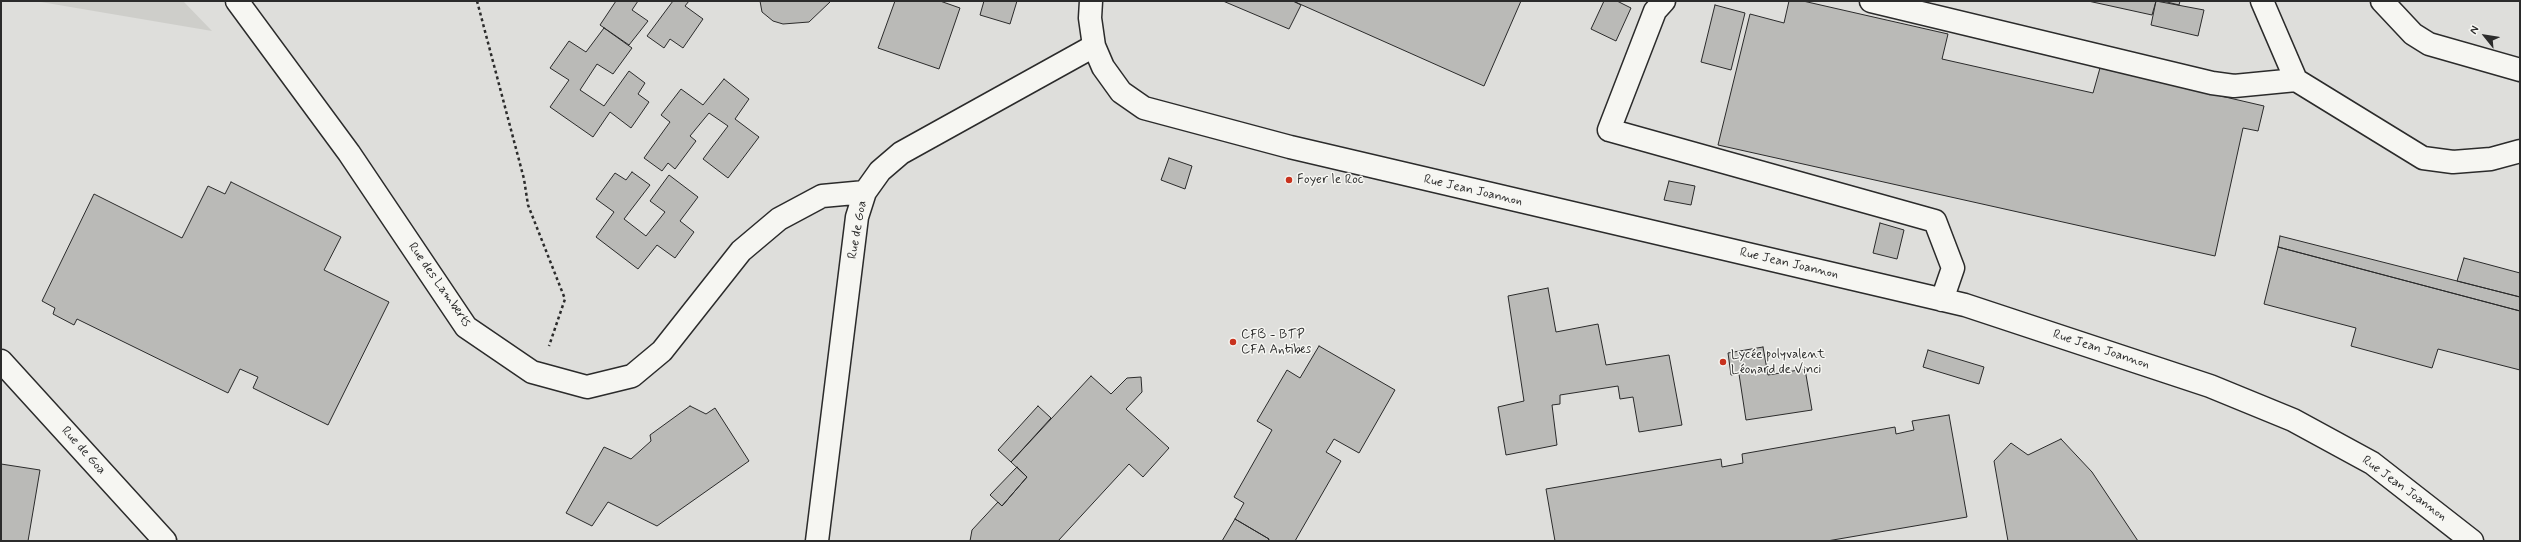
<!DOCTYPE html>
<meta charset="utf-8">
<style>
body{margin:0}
#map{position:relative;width:2521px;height:542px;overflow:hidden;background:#eeeeea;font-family:Mynerve,sans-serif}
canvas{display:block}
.frame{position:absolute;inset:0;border:2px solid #2b2b2b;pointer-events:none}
.north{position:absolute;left:2465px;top:16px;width:40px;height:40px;-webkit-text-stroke:3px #f6f6f2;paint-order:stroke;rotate:300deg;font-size:11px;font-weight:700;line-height:16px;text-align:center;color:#2b2b2b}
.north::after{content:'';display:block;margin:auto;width:14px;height:18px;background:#2b2b2b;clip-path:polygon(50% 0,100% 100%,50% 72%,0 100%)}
</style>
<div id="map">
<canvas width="2521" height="542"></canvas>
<div class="frame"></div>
<div class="north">N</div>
</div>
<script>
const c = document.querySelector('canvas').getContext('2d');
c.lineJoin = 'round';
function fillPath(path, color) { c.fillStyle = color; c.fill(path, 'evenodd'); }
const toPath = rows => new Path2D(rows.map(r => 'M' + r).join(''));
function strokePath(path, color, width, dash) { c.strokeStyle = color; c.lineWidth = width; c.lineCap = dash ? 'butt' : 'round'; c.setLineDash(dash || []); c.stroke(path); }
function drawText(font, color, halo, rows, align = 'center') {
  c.font = font + ' Mynerve,sans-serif'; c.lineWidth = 3; c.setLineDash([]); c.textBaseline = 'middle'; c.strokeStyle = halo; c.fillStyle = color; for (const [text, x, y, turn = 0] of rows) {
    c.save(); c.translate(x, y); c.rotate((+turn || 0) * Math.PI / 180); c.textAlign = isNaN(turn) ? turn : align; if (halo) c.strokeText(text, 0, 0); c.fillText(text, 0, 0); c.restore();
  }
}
const built = toPath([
 [1,1,2520,1,2520,541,1,541]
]);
const green = toPath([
 [35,1,183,1,212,31]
]);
const building = toPath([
 [616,1,638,1,632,10,648,21,629,45,600,25,616,1],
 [673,1,689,1,685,6,703,19,683,48,670,39,664,48,647,36,673,1],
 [760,1,831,1,809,22,783,24,773,21,762,12,760,1],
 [895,1,940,1,960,8,939,69,878,48,895,1],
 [984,1,1017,1,1010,24,980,15,984,1],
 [1223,1,1293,1,1301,5,1289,29,1223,1],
 [1293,1,1521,1,1484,86,1293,1],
 [1604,1,1617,1,1631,8,1616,41,1591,29,1604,1],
 [1789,1,1803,1,1948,34,1942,59,2093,93,2100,68,2264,106,2258,131,2243,128,2215,256,1718,145,1750,14,1784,23,1789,1],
 [2088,1,2156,1,2152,15,2088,1],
 [2156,1,2204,10,2198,36,2151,25,2156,1],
 [2163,1,2180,1,2179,5,2163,1],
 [1715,5,1745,13,1731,70,1701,62,1715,5],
 [604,28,632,48,613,74,597,64,580,90,604,106,629,71,645,83,638,94,649,102,631,128,610,112,593,137,550,107,569,80,550,68,569,41,586,52,604,28],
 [724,79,749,99,735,119,759,137,728,178,703,159,728,126,709,113,690,136,696,141,675,169,668,163,662,171,644,158,670,122,661,115,681,89,703,105,724,79],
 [1169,158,1192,166,1185,189,1161,180,1169,158],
 [632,172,650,185,624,219,646,236,665,212,650,201,669,175,698,197,680,221,694,232,675,258,657,245,638,269,596,237,614,212,596,199,615,173,626,180,632,172],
 [1669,181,1695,186,1691,205,1664,200,1669,181],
 [231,182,341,237,324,270,389,302,328,425,253,388,258,377,240,369,228,393,77,319,74,325,53,314,55,308,42,301,94,194,182,238,208,186,225,194,231,182],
 [1880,223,1904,230,1897,259,1873,253,1880,223],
 [2280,236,2520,297,2520,311,2278,247,2280,236],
 [2278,247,2520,311,2520,370,2438,349,2432,368,2351,346,2356,328,2264,304,2278,247],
 [2464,258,2520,273,2520,297,2457,281,2464,258],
 [1548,288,1556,332,1598,324,1606,365,1669,355,1682,425,1639,432,1633,397,1620,399,1618,386,1560,395,1560,404,1552,405,1557,445,1506,455,1498,407,1524,401,1508,296,1548,288],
 [1319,346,1395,390,1359,453,1334,439,1326,452,1341,461,1295,541,1268,541,1269,539,1235,519,1244,503,1234,497,1272,430,1257,421,1287,370,1300,378,1319,346],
 [1763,347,1768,375,1805,369,1812,410,1746,420,1739,374,1731,375,1728,353,1763,347],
 [1928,350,1984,367,1979,384,1923,367,1928,350],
 [1091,376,1111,394,1127,378,1141,377,1142,392,1126,409,1169,448,1143,477,1129,464,1058,541,970,541,972,530,998,502,1002,506,1027,477,1011,462,1091,376],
 [690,406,706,414,715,408,749,461,657,526,608,502,592,526,566,513,604,447,631,459,651,441,650,435,690,406],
 [1038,406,1051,418,1011,462,998,450,1038,406],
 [1949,415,1967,517,1827,541,1555,541,1546,489,1721,459,1722,467,1743,463,1742,454,1895,427,1896,434,1914,430,1912,421,1949,415],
 [2061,439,2092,472,2138,541,2008,541,1994,461,2011,443,2028,455,2061,439],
 [1,464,40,470,28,541,1,541,1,464],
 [1017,467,1027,477,1002,506,990,495,1017,467],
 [1235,519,1269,539,1268,541,1222,541,1235,519]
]);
const path = toPath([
 [477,1,524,179,528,205,565,299,549,346]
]);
const minor = toPath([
 [237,1,349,153,466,327,532,372,587,387,632,376,662,351,741,251,779,219,822,196,865,192],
 [1091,1,1090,18,1094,46,1103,67,1121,92,1144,108,1290,147,1965,305,2210,386,2293,420,2372,463,2472,541],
 [1664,1,1655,11,1609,130,1935,221,1953,268,1942,300],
 [1871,1,2212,83,2234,86,2296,80],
 [2262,1,2296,80,2423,158,2453,162,2491,159,2520,151],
 [2382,1,2413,34,2429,44,2520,70],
 [1,361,165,541],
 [817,541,857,217,865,192,880,171,901,153,1094,46]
]);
const markers = [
 [1289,180,4,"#c8321e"],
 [1233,342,4,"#c8321e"],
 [1723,362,4,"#c8321e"]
];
const poiNames = [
 ["Foyer le Roc",1297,180],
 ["CFB - BTP",1241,335],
 ["CFA Antibes",1241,350],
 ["Lycée polyvalent",1731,355],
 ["Léonard de Vinci",1731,370]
];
const streetNames = [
 ["Rue Jean Joannon",1473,191,13],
 ["Rue de Goa",858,230,-80],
 ["Rue Jean Joannon",1789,264,13],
 ["Rue des Lamberts",439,285,55],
 ["Rue Jean Joannon",2101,350,18],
 ["Rue de Goa",83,451,48],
 ["Rue Jean Joannon",2404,489,36]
];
fillPath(built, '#dededb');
fillPath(green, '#cececa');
fillPath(building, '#babab7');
strokePath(building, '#2b2b2b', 1);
strokePath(minor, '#2b2b2b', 25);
strokePath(path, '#2b2b2b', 2.5, [3, 3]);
strokePath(minor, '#f6f6f2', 22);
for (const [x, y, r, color] of markers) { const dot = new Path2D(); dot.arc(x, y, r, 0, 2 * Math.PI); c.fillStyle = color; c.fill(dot); strokePath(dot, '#f6f6f2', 1.5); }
drawText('13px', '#2b2b2b', '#f6f6f2', poiNames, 'left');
drawText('13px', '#2b2b2b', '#f6f6f2', streetNames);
</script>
